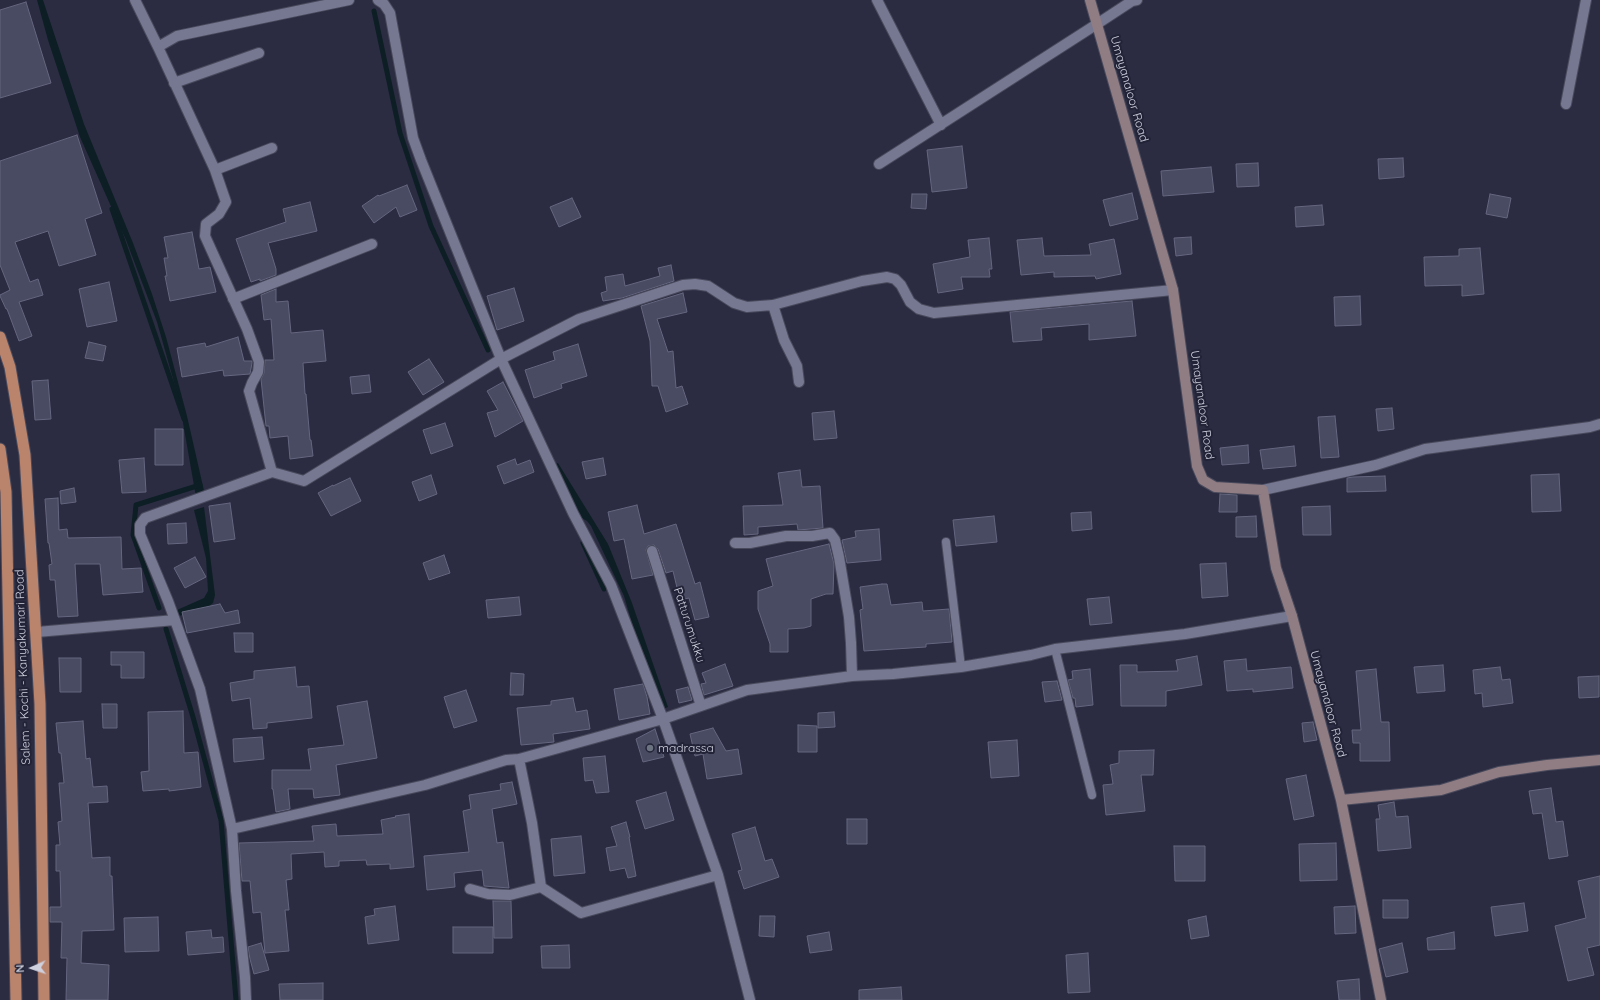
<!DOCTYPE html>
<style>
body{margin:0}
#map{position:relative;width:1600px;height:1000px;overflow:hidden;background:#2b2c42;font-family:Quicksand,sans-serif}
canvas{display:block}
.north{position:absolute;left:12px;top:948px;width:40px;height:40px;-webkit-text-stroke:3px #222337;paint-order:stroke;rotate:267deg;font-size:11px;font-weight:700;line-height:16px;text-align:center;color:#cfd0de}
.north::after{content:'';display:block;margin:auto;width:14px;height:18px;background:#cfd0de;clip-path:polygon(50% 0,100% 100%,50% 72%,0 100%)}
</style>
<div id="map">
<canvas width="1600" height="1000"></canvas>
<div class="north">N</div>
</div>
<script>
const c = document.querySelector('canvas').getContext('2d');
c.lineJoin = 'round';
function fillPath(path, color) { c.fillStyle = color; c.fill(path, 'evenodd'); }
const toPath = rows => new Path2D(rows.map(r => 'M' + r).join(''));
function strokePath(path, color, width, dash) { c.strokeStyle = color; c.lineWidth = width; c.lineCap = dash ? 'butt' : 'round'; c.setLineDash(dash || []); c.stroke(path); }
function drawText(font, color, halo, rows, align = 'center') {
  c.font = font + ' Quicksand,sans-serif'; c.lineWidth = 4; c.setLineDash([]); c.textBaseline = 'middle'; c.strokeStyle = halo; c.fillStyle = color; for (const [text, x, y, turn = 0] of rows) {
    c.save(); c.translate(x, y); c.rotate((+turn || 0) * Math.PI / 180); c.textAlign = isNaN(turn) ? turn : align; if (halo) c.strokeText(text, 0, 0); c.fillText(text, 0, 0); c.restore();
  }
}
const water = toPath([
 [37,0,43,0,84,124,133,243,152,294,166,337,187,416,205,495,196,497,179,400,157,322,126,240,80,137,48,40],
 [558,463,608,544,632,603,668,707,663,709,635,633,624,596,591,526,587,521,580,517,552,465],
 [204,507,215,595,213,603,208,607,179,616,177,610,204,598,208,591,206,558,194,510]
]);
const stream = toPath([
 [374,11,400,133,431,226,488,350],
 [112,209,184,419],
 [583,543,604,589],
 [159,608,133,535,136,505,200,485,199,483],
 [166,629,193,717,221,820,236,1000]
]);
const building = toPath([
 [26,2,51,83,0,98,0,10,26,2],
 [77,135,102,213,85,219,96,255,59,266,48,231,15,242,30,282,38,279,43,295,19,302,32,336,19,341,7,309,6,309,0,296,0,295,10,290,0,265,0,161,77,135],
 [962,146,967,188,932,192,927,150,962,146],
 [1403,158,1404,177,1379,179,1378,159,1403,158],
 [1258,163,1259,186,1237,187,1236,164,1258,163],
 [1211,167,1214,192,1163,196,1161,171,1211,167],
 [407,185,417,210,400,217,396,207,374,223,362,206,378,195,379,196,407,185],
 [1132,193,1138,219,1110,226,1103,200,1132,193],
 [912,194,927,194,926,209,911,208,912,194],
 [1490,194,1511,198,1507,218,1486,214,1490,194],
 [572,198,581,217,559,227,550,207,572,198],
 [310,202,317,231,268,243,276,269,276,275,260,281,260,279,251,282,236,239,286,222,283,209,310,202],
 [1322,205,1324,225,1296,227,1295,207,1322,205],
 [192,232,199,269,210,267,216,292,170,301,165,276,167,276,164,258,168,258,164,237,192,232],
 [1191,237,1192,254,1176,256,1174,238,1191,237],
 [989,238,992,269,989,269,990,277,961,277,963,289,938,293,933,264,970,257,968,240,989,238],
 [1042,238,1044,256,1091,255,1089,244,1114,239,1121,274,1096,279,1095,276,1054,277,1054,272,1021,275,1017,240,1042,238],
 [1480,248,1484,294,1462,296,1462,285,1425,286,1424,257,1459,256,1459,249,1480,248],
 [671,265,674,281,622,298,603,301,601,293,607,291,605,277,623,274,625,286,660,276,658,268,671,265],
 [109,282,117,321,87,327,79,289,109,282],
 [514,288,524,321,497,330,487,296,514,288],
 [276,289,276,302,288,301,291,333,323,330,326,361,303,363,305,394,306,394,310,440,311,440,313,456,290,459,288,436,270,438,269,426,266,426,261,379,264,373,265,360,274,360,271,319,264,320,261,295,276,289],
 [683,293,687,312,657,319,668,352,673,351,676,388,682,386,688,404,666,412,658,386,652,386,650,341,641,306,683,293],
 [1360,296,1361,325,1335,326,1334,297,1360,296],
 [1132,301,1136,336,1089,340,1089,324,1041,328,1042,340,1013,342,1010,312,1132,301],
 [238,337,244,361,252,361,252,363,250,374,224,376,223,370,182,377,177,348,205,343,206,347,238,337],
 [89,342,106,346,103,361,85,358,89,342],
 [578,344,587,376,561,384,562,388,534,398,525,370,555,360,553,352,578,344],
 [429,359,444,382,423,395,408,372,429,359],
 [369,375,371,392,352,394,350,377,369,375],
 [48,380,51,419,35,420,32,381,48,380],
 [503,382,523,421,495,437,487,413,498,410,487,391,503,382],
 [1392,408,1394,429,1378,431,1376,409,1392,408],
 [834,411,837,438,814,440,812,413,834,411],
 [1335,416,1339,457,1321,458,1318,417,1335,416],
 [445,423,453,446,431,454,423,430,445,423],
 [155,429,183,429,183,465,155,465,155,429],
 [1248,445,1249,463,1222,465,1220,448,1248,445],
 [1294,446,1296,466,1263,469,1260,450,1294,446],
 [144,458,146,492,122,493,119,460,144,458],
 [603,458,606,475,586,479,582,462,603,458],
 [515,459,517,465,530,460,534,472,504,484,497,466,515,459],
 [800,470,802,487,820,486,823,528,798,530,797,524,758,527,758,534,744,535,743,506,783,505,778,473,800,470],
 [1559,474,1561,511,1532,512,1531,475,1559,474],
 [431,475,437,494,419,501,412,482,431,475],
 [1385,476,1386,491,1347,492,1347,478,1353,477,1385,476],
 [350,478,361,501,331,516,318,493,333,485,333,486,350,478],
 [74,488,76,502,61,504,60,491,74,488],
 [1220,494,1237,495,1237,512,1219,512,1220,494],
 [58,498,59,530,67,529,68,538,121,537,122,569,141,568,143,592,103,595,100,564,75,564,78,616,58,617,55,580,50,580,49,565,52,564,49,543,48,543,45,499,58,498],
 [230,503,235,539,214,542,209,506,230,503],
 [637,505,644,534,676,524,695,584,700,582,709,617,695,620,689,598,680,600,673,571,666,573,658,549,654,545,648,546,646,550,653,575,632,579,624,539,614,541,608,512,637,505],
 [1330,506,1331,535,1303,535,1302,507,1330,506],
 [1091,512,1092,529,1072,531,1071,513,1091,512],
 [994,516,997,542,956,546,953,520,994,516],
 [1256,516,1257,537,1236,537,1236,517,1256,516],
 [186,523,187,543,168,544,167,524,186,523],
 [879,529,881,560,847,563,842,540,856,537,855,531,879,529],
 [829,544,834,564,833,594,826,594,811,599,811,626,804,628,788,629,788,652,770,652,770,644,758,609,758,591,773,586,766,559,829,544],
 [444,555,450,573,429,580,423,563,444,555],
 [195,557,206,577,185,588,174,568,195,557],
 [1226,563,1228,596,1202,598,1200,564,1226,563],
 [882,584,887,584,891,605,922,602,923,611,949,609,952,642,926,644,926,647,864,651,860,610,863,609,860,587,882,584],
 [519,597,521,615,488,618,486,600,519,597],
 [1109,597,1112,623,1090,625,1087,599,1109,597],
 [220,604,225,613,238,610,240,623,187,633,182,612,220,604],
 [234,633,253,633,253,652,235,652,234,633],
 [111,652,144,652,144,678,121,678,121,665,111,665,111,652],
 [1197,656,1202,685,1166,691,1166,706,1121,706,1120,665,1137,665,1137,672,1178,671,1176,660,1197,656],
 [59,658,81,658,81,692,60,692,59,658],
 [1246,659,1247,671,1291,667,1293,688,1253,692,1253,689,1227,691,1224,661,1246,659],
 [725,664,733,686,704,695,701,684,706,683,702,673,725,664],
 [1443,665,1445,691,1417,693,1414,667,1443,665],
 [295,667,297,687,309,686,312,718,267,723,267,728,253,729,250,698,232,701,230,683,254,679,254,671,295,667],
 [1500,667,1502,680,1510,679,1513,703,1483,707,1482,693,1475,694,1473,670,1500,667],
 [1090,669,1093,705,1076,707,1075,698,1073,698,1068,680,1073,679,1072,671,1090,669],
 [1376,669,1381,722,1389,722,1390,761,1360,761,1360,743,1353,743,1352,730,1361,730,1356,671,1376,669],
 [511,673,524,674,523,695,510,695,511,673],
 [1599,676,1599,697,1579,698,1578,677,1599,676],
 [1057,681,1062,700,1045,702,1042,682,1057,681],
 [643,684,647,697,650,714,619,720,614,689,643,684],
 [688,687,692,700,679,703,676,690,688,687],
 [466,690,477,721,454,728,444,697,466,690],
 [573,698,576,712,587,710,590,729,553,734,554,742,521,745,517,708,551,705,551,701,573,698],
 [367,701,377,758,336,765,340,795,314,798,313,789,288,789,290,809,276,812,273,789,272,789,272,770,311,770,308,749,344,745,337,706,367,701],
 [102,704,117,704,117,728,103,728,102,704],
 [183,711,184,753,198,752,201,787,169,791,169,789,143,791,141,772,149,771,148,712,183,711],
 [834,712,835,727,818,728,818,713,834,712],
 [83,721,86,759,90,758,93,787,107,786,108,802,88,803,92,858,110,857,110,876,112,876,114,930,82,931,81,963,109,965,108,1000,66,1000,67,958,61,958,62,922,50,922,50,907,61,907,60,871,56,871,56,845,60,845,58,822,62,821,59,783,64,783,61,753,59,753,56,723,83,721],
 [1313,722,1317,740,1304,742,1302,723,1313,722],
 [798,725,817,726,817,752,798,752,798,725],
 [713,728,726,751,738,749,742,774,707,779,703,754,695,756,690,734,713,728],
 [655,729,664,757,643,762,636,739,655,729],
 [262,737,264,759,234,762,233,739,262,737],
 [1017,740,1019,776,991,778,988,742,1017,740],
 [1154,750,1153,775,1141,775,1145,811,1106,815,1103,785,1113,784,1110,765,1119,763,1119,751,1154,750],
 [605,756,609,792,596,793,593,780,585,781,583,758,605,756],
 [1306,775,1314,816,1294,820,1286,779,1306,775],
 [512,782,517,804,492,809,497,843,503,842,509,888,484,886,482,870,454,873,455,887,427,890,424,856,469,852,463,811,471,809,469,795,501,790,500,784,512,782],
 [1551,788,1556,822,1563,821,1568,856,1549,859,1542,813,1533,814,1529,791,1551,788],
 [666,792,674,820,645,829,636,801,666,792],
 [1394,802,1396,817,1408,816,1411,848,1378,851,1376,819,1380,819,1378,805,1394,802],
 [409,814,414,867,390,869,390,864,367,865,366,860,339,861,339,866,325,867,324,852,291,854,292,879,286,880,289,910,285,910,289,951,265,953,261,912,253,913,250,881,242,881,239,843,314,841,312,826,336,824,337,836,383,834,381,820,396,817,395,816,409,814],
 [847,819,867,819,867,844,847,844,847,819],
 [626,822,630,837,629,837,636,876,628,878,625,868,610,871,606,848,617,846,611,827,626,822],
 [755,827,765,861,772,859,779,877,744,889,738,871,742,870,732,834,755,827],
 [581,836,585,873,554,876,551,839,581,836],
 [1336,843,1337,880,1300,881,1299,844,1336,843],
 [1174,846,1205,846,1205,881,1175,881,1174,846],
 [1600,876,1600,945,1587,948,1594,975,1568,981,1555,926,1586,918,1578,881,1600,876],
 [1383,900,1408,900,1408,918,1383,918,1383,900],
 [493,901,511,901,512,938,494,938,493,901],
 [1524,903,1528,931,1495,936,1491,907,1524,903],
 [395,906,399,940,368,944,365,917,375,915,374,909,395,906],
 [1355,906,1356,933,1335,934,1334,907,1355,906],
 [760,916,775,916,774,937,759,936,760,916],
 [1206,916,1209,936,1191,939,1188,920,1206,916],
 [158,917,159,951,125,952,124,918,158,917],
 [453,927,493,927,493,953,453,953,453,927],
 [211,930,212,938,223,937,224,952,188,955,186,932,211,930],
 [829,932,832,950,810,953,807,936,829,932],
 [1454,932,1455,949,1428,950,1427,938,1454,932],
 [261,943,269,970,254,974,250,959,248,947,261,943],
 [1402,943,1408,972,1386,977,1379,949,1402,943],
 [569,945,570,968,542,968,541,946,569,945],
 [1088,953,1090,992,1068,993,1066,955,1088,953],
 [1359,979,1360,1000,1339,1000,1337,981,1359,979],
 [323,983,323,1000,280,1000,279,984,323,983],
 [901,987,902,1000,859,1000,859,990,901,987]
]);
const service = toPath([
 [946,542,961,667],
 [1055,649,1092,795]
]);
const minor = toPath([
 [135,0,158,47],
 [378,0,384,4,390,13,413,138,421,160,501,359,573,513,611,585,663,719,718,875,750,1000],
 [877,0,941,125],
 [174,83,259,53],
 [1566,104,1586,0],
 [879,164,1097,24,1132,1,1137,0],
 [215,170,272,148],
 [233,299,372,244],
 [773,305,784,340,797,366,799,382],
 [272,472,249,391,252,383,258,372,259,362,247,329,205,236,206,224,219,214,226,202,215,170,158,47,177,36,349,0],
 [1263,490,1376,465,1425,449,1590,427,1600,424],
 [735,543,750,543,786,536,812,536,830,533,835,540,839,557,849,617,851,643,852,676],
 [652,551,701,706],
 [37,632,175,620],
 [232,829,425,785,506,760,519,759,663,719,747,690,852,676,893,674,961,667,1031,655,1055,649,1185,634,1292,616],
 [541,887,581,913,718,875],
 [470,889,488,894,510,895,541,887,532,823,519,759],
 [246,1000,245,977,236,891,232,829,200,689,168,601,140,534,140,525,145,518,272,472,304,481,501,359,579,319,683,285,695,284,708,286,734,303,747,307,773,305,862,281,887,277,895,279,901,285,910,302,919,309,934,313,1173,290]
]);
const secondary = toPath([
 [1090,0,1173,290,1197,466,1203,480,1215,487,1263,490,1276,568,1292,616,1341,800,1381,1000],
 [1341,800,1441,790,1499,772,1547,765,1600,760]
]);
const trunk = toPath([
 [0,337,10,367,25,455,40,704,44,1000],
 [0,449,6,492,16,1000]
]);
const markers = [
 [650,748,4,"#6b7280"]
];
const streetNames = [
 ["Umayanaloor Road",1129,89,74],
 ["Umayanaloor Road",1202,405,82],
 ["Patturumukku",689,625,72],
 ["Salem - Kochi - Kanyakumari Road",23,667,-92],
 ["Umayanaloor Road",1328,704,75]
];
const poiNames = [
 ["madrassa",658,748]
];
fillPath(water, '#0d1f24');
strokePath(stream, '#0d1f24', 5);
fillPath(building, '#494b62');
strokePath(building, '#65667f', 1);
strokePath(service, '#48495b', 10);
strokePath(minor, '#48495b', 12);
strokePath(secondary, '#48495b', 12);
strokePath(trunk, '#48495b', 13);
strokePath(service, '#767791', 8);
strokePath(minor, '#767791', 10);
strokePath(secondary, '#907c83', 10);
strokePath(trunk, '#ba836c', 11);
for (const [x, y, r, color] of markers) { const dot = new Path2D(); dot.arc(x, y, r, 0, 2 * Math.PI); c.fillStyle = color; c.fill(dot); strokePath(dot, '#222337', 1.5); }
drawText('12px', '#cfd0de', '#222337', streetNames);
drawText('12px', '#cfd0de', '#222337', poiNames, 'left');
</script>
